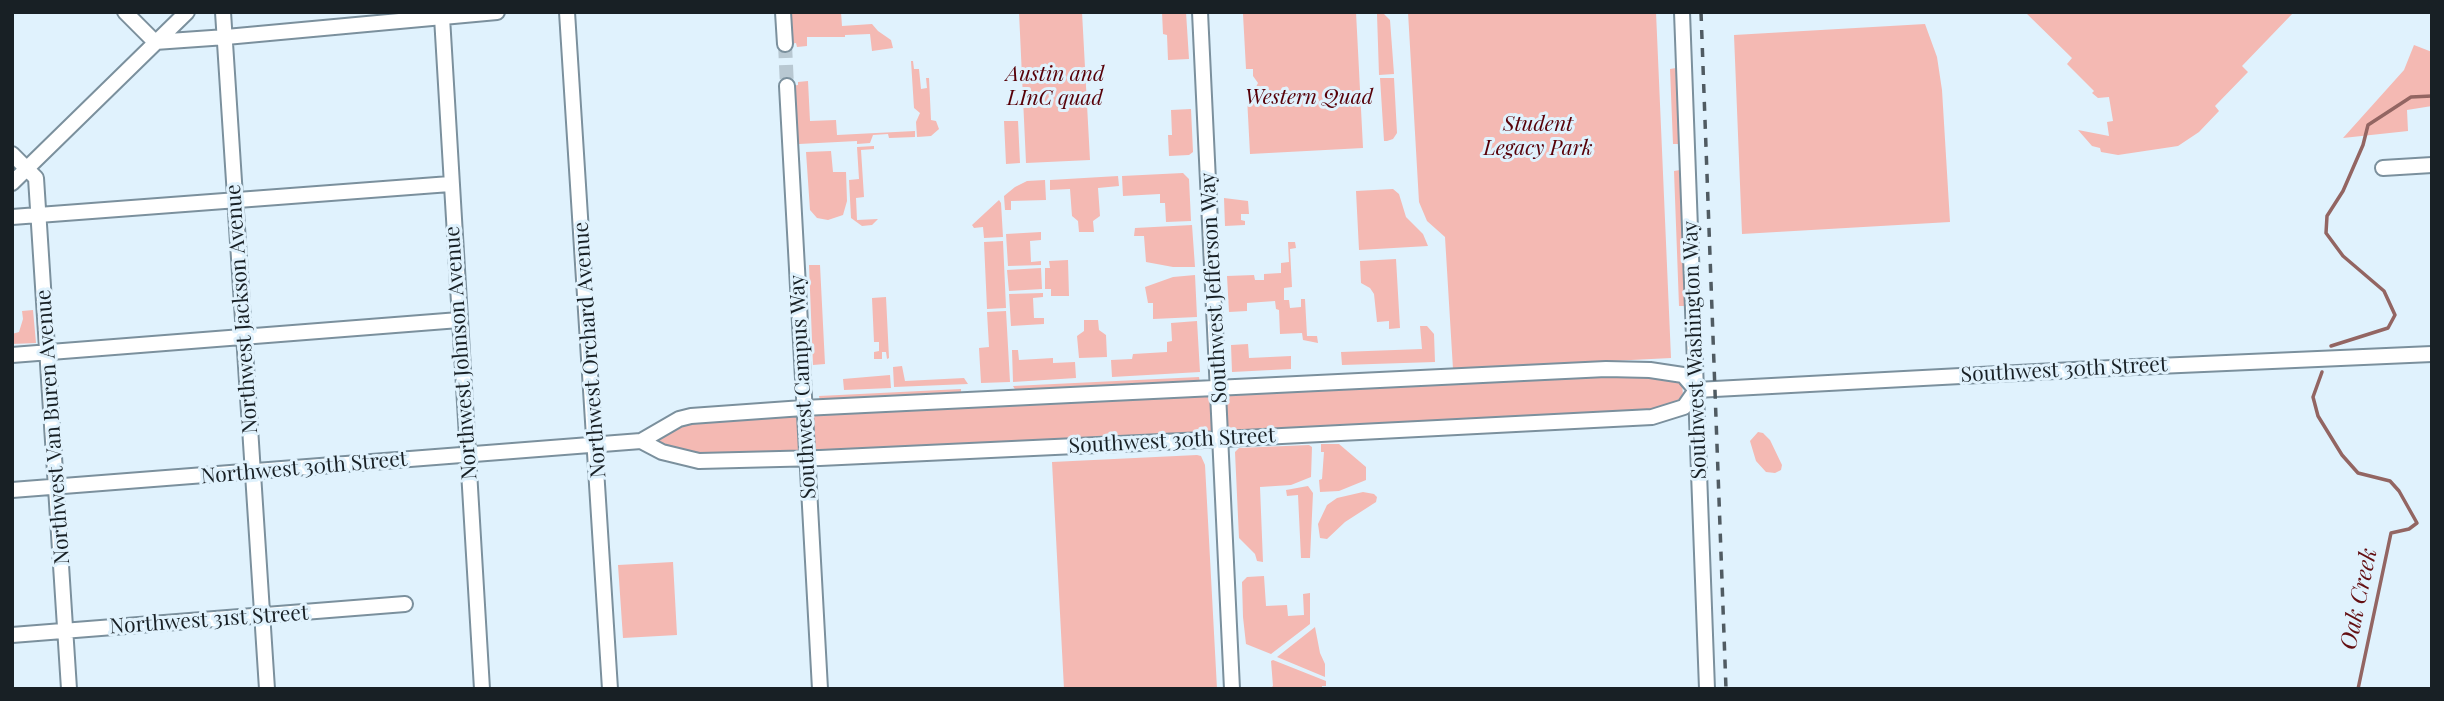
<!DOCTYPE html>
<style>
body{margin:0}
#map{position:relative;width:2444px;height:701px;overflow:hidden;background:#e0f2fd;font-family:"Playfair Display",serif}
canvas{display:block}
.frame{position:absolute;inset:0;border:14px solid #182025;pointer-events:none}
</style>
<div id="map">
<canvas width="2444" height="701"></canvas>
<div class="frame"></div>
</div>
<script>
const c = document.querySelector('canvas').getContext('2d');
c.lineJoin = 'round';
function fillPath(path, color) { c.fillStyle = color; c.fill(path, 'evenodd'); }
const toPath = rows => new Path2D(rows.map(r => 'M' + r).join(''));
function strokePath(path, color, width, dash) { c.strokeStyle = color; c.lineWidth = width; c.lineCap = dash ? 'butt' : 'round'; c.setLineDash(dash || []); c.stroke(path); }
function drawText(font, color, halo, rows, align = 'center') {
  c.font = font + ' "Playfair Display",serif'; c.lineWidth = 6; c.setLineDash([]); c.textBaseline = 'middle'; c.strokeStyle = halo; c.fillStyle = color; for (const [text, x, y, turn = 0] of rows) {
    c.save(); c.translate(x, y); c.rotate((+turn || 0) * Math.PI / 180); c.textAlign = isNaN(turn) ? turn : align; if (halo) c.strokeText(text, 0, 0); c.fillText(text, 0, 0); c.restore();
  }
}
const green = toPath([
 [788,12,841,12,842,26,872,24,878,31,891,40,893,48,872,51,870,34,845,35,845,37,807,37,807,46,797,47,796,43,790,44],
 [1019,12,1082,12,1090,160,1026,163],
 [1162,12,1186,12,1189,59,1168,60,1167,35,1163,34],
 [1274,12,1356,12,1363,148,1250,154,1247,97,1254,97,1254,91,1258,83,1253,76,1253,69,1246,69,1243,14],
 [1408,12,1656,12,1671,358,1453,369,1445,237,1427,221,1419,202],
 [2025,12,2294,12,2242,66,2248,72,2215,106,2219,111,2199,132,2178,146,2118,155,2101,152,2100,148,2092,146,2078,130,2109,136,2107,122,2113,121,2109,97,2098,98,2092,93,2094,91,2067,64,2072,58],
 [1377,14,1384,14,1390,20,1394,74,1379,75],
 [1925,24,1937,57,1942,90,1950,222,1742,234,1734,35],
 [2414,45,2432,52,2432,106,2407,110,2408,131,2343,138,2404,70],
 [911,61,913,61,914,69,919,69,921,89,927,88,926,78,929,78,931,120,936,121,939,129,931,136,917,137,916,122,920,113,914,108],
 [1676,68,1679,144,1673,144,1670,69],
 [1380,78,1394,78,1397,133,1393,139,1387,141,1384,141],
 [808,81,810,121,836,120,837,135,915,131,915,137,889,138,888,134,873,135,870,143,857,144,857,141,799,144,799,141,794,141,791,86,798,85,798,82],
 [1191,109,1193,152,1189,155,1169,156,1168,135,1172,135,1171,110],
 [1004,121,1018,121,1020,163,1006,164],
 [874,146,874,149,861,150,864,197,856,198,857,220,878,219,872,225,862,226,851,218,849,180,859,179,857,147],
 [831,151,833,172,846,172,847,201,843,215,828,220,817,218,810,210,806,152],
 [1680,170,1685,306,1679,306,1674,171],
 [1183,173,1189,179,1191,221,1166,222,1165,203,1160,203,1160,194,1123,196,1122,176],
 [1118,176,1119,186,1098,188,1100,216,1093,221,1094,232,1079,232,1078,221,1072,216,1070,189,1050,190,1050,180],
 [1045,180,1046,200,1011,201,1011,210,1005,210,1004,196,1015,187,1027,181],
 [1393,189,1399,194,1406,217,1423,234,1428,246,1359,250,1356,191],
 [1224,198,1248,201,1249,214,1241,214,1241,220,1245,221,1245,225,1225,226],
 [999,200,1001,203,1003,237,984,238,983,227,974,228,972,225],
 [1192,225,1195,267,1173,267,1146,262,1144,236,1134,236,1135,228],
 [1041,232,1041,240,1030,241,1031,262,1041,261,1041,265,1008,266,1006,234],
 [1003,241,1006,308,987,309,984,242],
 [1288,242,1295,242,1296,248,1290,249,1292,287,1284,288,1284,300,1289,300,1290,308,1301,307,1301,299,1305,299,1307,336,1317,336,1318,343,1303,340,1302,333,1280,334,1279,310,1276,309,1275,301,1247,303,1247,311,1229,312,1227,276,1254,275,1255,280,1264,280,1264,274,1281,273,1281,263,1289,262],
 [1396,259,1400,328,1389,329,1389,321,1377,322,1374,294,1370,288,1361,283,1360,261],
 [1068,260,1069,296,1051,296,1051,289,1045,289,1045,268,1050,268,1049,261],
 [809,265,820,265,825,364,813,365],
 [1041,268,1042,289,1009,291,1007,270],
 [1195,275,1197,317,1153,319,1153,303,1148,303,1145,287,1173,277],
 [1043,293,1043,297,1033,298,1034,318,1044,318,1044,324,1011,326,1009,294],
 [886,297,889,358,887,359,886,352,882,352,882,359,874,359,874,352,879,351,879,342,874,342,872,298],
 [33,310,36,343,12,344,12,334,19,332,23,319,22,311],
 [1006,311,1010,382,981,383,979,348,989,347,987,312],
 [1084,320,1098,320,1099,330,1106,335,1107,357,1079,358,1077,336,1084,331],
 [1197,321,1200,372,1112,377,1111,360,1132,359,1133,354,1167,352,1167,342,1172,341,1171,323],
 [1420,326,1427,326,1434,334,1435,362,1342,365,1341,352,1422,349],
 [1248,344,1249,358,1291,356,1291,369,1232,372,1231,345],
 [1012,350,1018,350,1019,360,1053,358,1053,363,1075,362,1076,378,1013,382],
 [902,366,905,381,964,378,968,384,894,387,893,367],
 [1625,372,1682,380,1683,397,1664,407,1646,411,703,458,659,444,659,437,690,420],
 [890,375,891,388,844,390,843,379],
 [1199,377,1200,383,1016,391,1013,386],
 [961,389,961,393,820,401,819,396],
 [1758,432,1763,433,1770,440,1782,465,1781,470,1775,473,1766,472,1756,461,1750,441],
 [1321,444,1339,444,1366,467,1366,480,1339,491,1320,492,1319,480,1322,479,1324,452,1321,452],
 [1309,445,1312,447,1311,477,1291,485,1260,487,1263,562,1257,561,1255,554,1239,538,1235,452,1239,448],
 [1197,455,1201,456,1205,465,1217,689,1064,689,1052,462],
 [1308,486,1313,493,1310,558,1301,558,1298,495,1287,496,1286,490],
 [1363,492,1374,494,1377,497,1376,502,1345,522,1327,539,1320,538,1318,524,1327,505,1337,498],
 [673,562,677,635,623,638,618,565],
 [1264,576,1266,606,1287,605,1288,616,1304,615,1303,594,1310,593,1310,624,1271,654,1246,644,1243,617,1242,582,1247,577],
 [1315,627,1320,653,1325,664,1325,677,1277,657],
 [1273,660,1326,681,1326,686,1322,686,1322,689,1270,689,1273,686,1271,661]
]);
const stream = toPath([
 [2331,346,2388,328,2395,315,2384,291,2343,256,2326,233,2327,216,2343,191,2363,145,2368,125,2411,97,2432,96],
 [2322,372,2313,397,2318,416,2342,455,2358,473,2390,481,2399,491,2417,523,2409,529,2391,533,2358,689]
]);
const minorTunnel = toPath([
 [785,44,787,86]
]);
const minor = toPath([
 [125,12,155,42],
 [223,12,267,689],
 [567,12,610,689],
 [783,12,785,44],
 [1200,12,1232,689],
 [1682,12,1707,689],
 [442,17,482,689],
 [155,42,226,37,497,12],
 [787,86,820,689],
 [12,154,36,178,69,689],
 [2383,168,2432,165],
 [12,183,187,12],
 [12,217,450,184],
 [12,355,459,320],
 [1696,390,2112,368,2432,354],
 [641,441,662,452,699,461,820,458,1204,440,1652,417,1684,407,1696,390],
 [12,490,641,441,679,419,691,416,803,408,1606,369,1650,370,1683,375,1696,390],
 [12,635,405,604]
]);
const rail = toPath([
 [1701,12,1726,689]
]);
const parkNames = [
 ["Austin and",1055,74],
 ["LInC quad",1055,98],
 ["Western Quad",1309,97],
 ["Student",1538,124],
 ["Legacy Park",1538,148]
];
const streetNames = [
 ["Southwest Jefferson Way",1214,288,-93],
 ["Northwest Jackson Avenue",242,309,-94],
 ["Northwest Orchard Avenue",590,350,-94],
 ["Southwest Washington Way",1695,350,-92],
 ["Northwest Johnson Avenue",461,353,-94],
 ["Southwest 30th Street",2064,370,-3],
 ["Southwest Campus Way",803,387,-93],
 ["Northwest Van Buren Avenue",53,427,-94],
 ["Southwest 30th Street",1172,441,-3],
 ["Northwest 30th Street",304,468,-5],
 ["Northwest 31st Street",209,620,-4]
];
const waterNames = [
 ["Oak Creek",2359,599,-78]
];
fillPath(green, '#f4b9b3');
strokePath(stream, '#936562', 3.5);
strokePath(minorTunnel, '#b8c8d2', 14, [14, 7]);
strokePath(minor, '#7b909d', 18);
strokePath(minor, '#fff', 14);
strokePath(rail, '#505b62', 3.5, [9, 9]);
drawText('italic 21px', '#570008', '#e0f2fd', parkNames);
drawText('21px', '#182025', '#e0f2fd', streetNames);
drawText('italic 23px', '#640f12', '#e0f2fd', waterNames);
</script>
